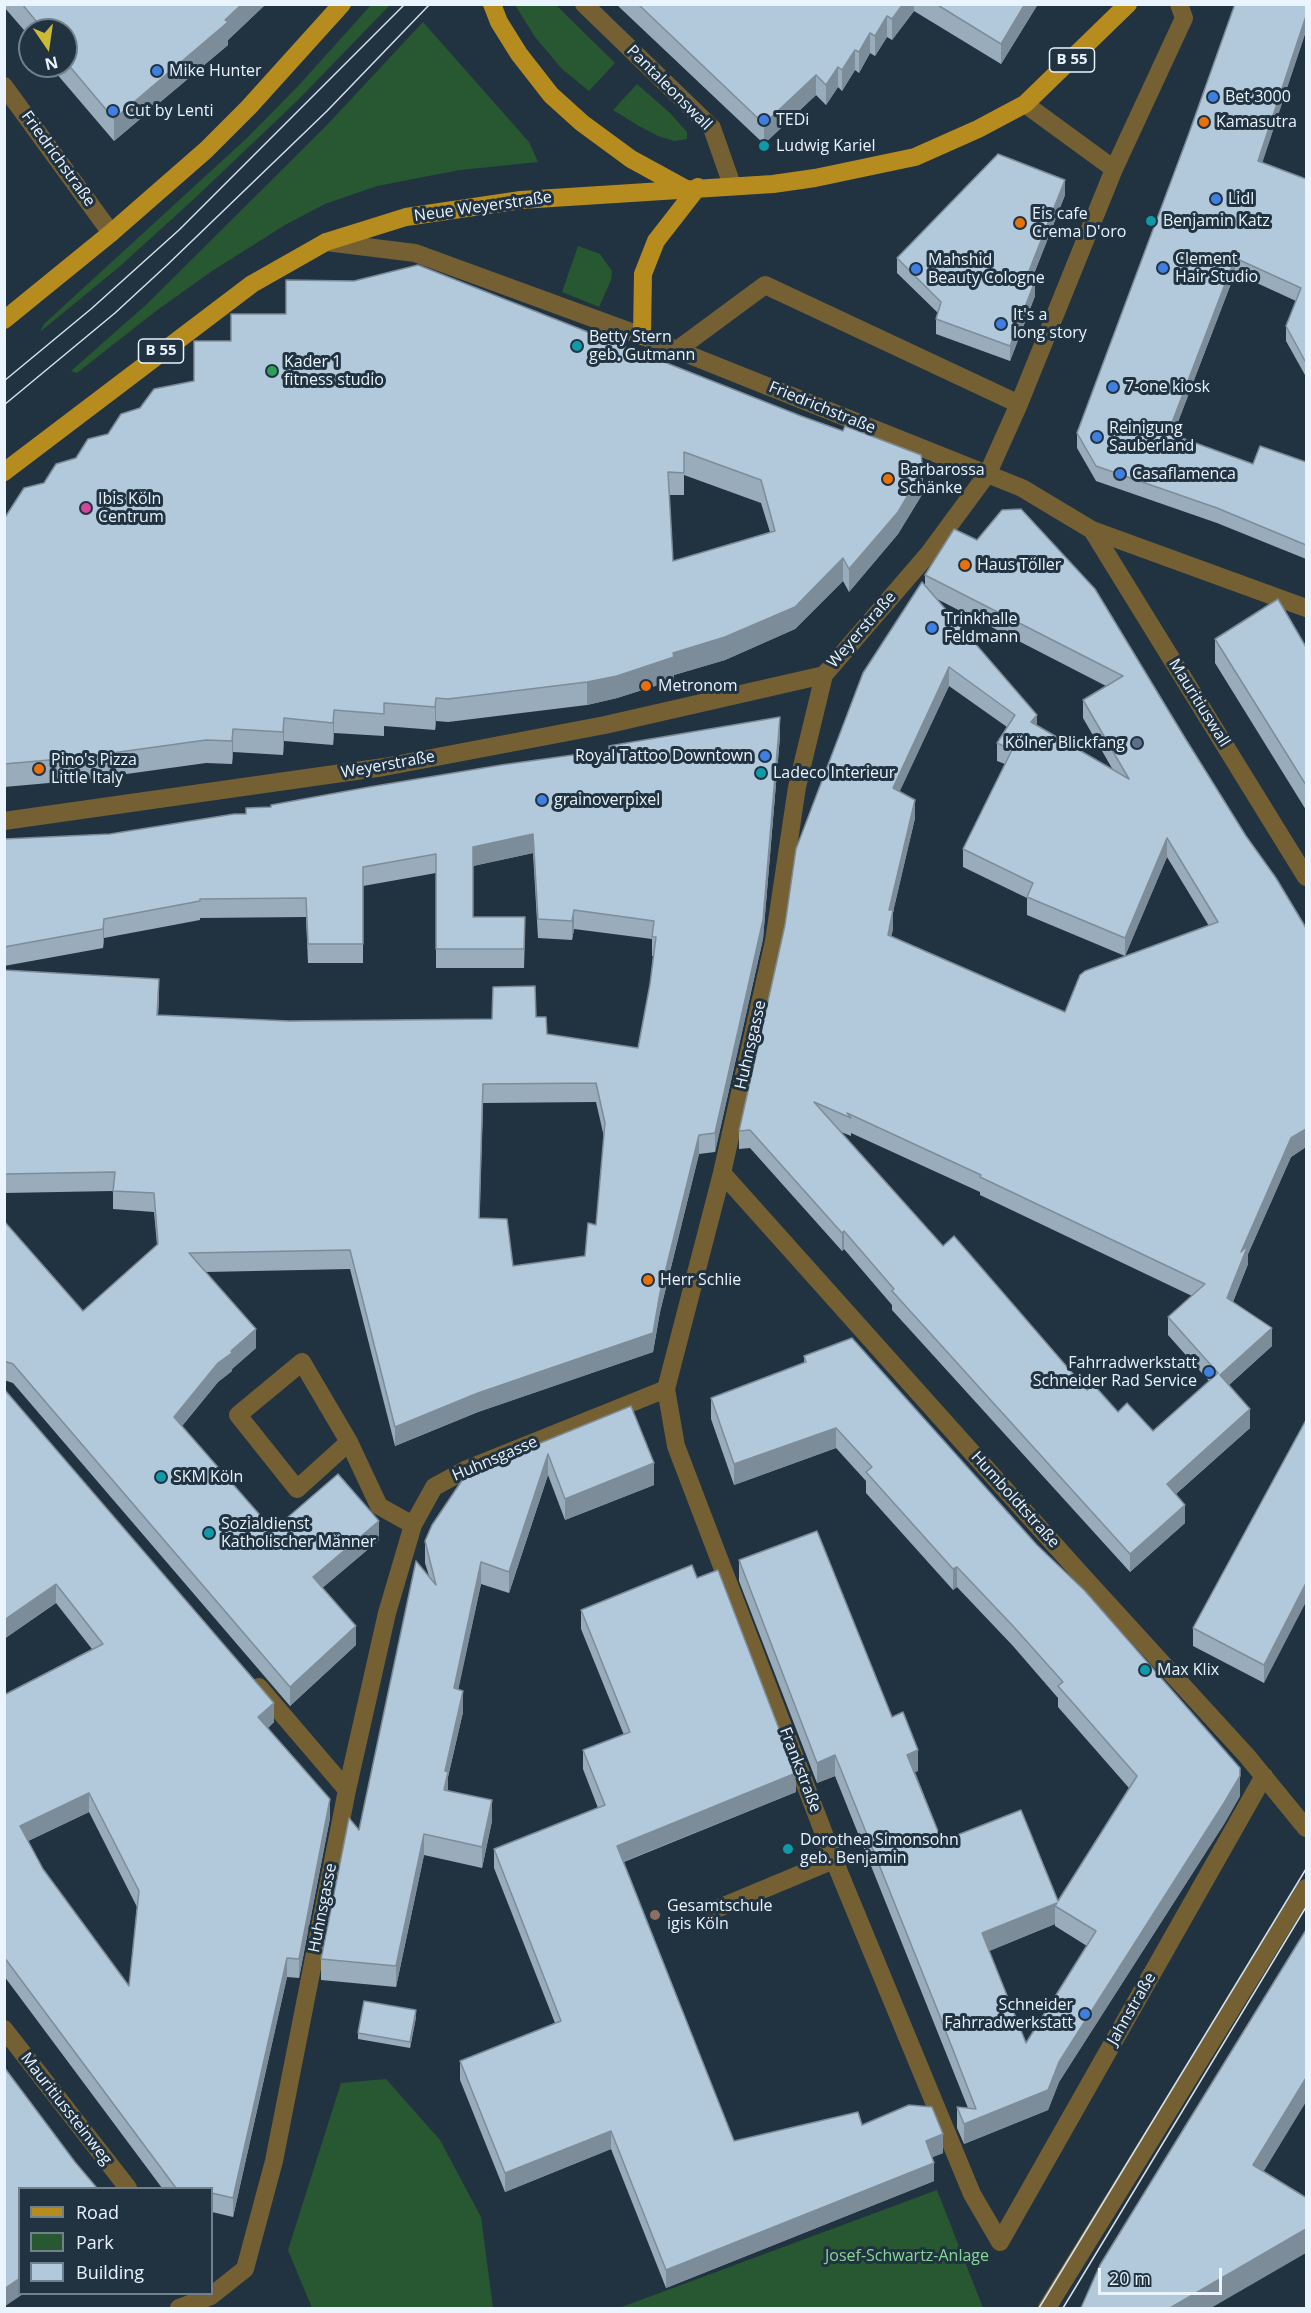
<!DOCTYPE html>
<meta charset="utf-8">
<style>
body{margin:0}
#map{position:relative;width:1311px;height:2313px;overflow:hidden;background:#213241;font-family:"Open Sans",sans-serif}
canvas{display:block}
.frame{position:absolute;inset:0;border:6px solid #e9f4fe;pointer-events:none}
.legend{position:absolute;left:18px;top:2187px;width:195px;height:108px;box-sizing:border-box;background:#213241;border:2px solid #71808d;margin:0;padding:8px 10px;list-style:none;font-size:18px;color:#e9f4fe}
.legend li{display:flex;align-items:center;gap:12px;height:30px}
.legend b{width:30px;border:2px solid #71808d}
.north{position:absolute;left:18px;top:18px;width:60px;height:60px;box-sizing:border-box;background:#213241;border:2px solid #71808d;border-radius:50%;rotate:167deg;font-size:16px;font-weight:700;line-height:24px;text-align:center;color:#e9f4fe}
.north::after{content:'';display:block;margin:auto;width:21px;height:27px;background:#cdb938;clip-path:polygon(50% 0,100% 100%,50% 72%,0 100%)}
.scale{position:absolute;left:1098px;top:2268px;width:124px;height:27px;box-sizing:border-box;border:3px solid #e9f4fe;border-top:0;padding-left:8px;font-size:18px;line-height:21px;white-space:nowrap;color:#e9f4fe;-webkit-text-stroke:4px #213241;paint-order:stroke}
</style>
<div id="map">
<canvas width="1311" height="2313"></canvas>
<div class="frame"></div>
<ul class="legend">
<li><b style="height:8px;background:#b78c1e"></b>Road</li>
<li><b style="height:16px;background:#275831"></b>Park</li>
<li><b style="height:16px;background:#b2c8db"></b>Building</li>
</ul>
<div class="north">N</div>
<div class="scale">20 m</div>
</div>
<script>
const c = document.querySelector('canvas').getContext('2d');
c.lineJoin = 'round';
function fillPath(path, color) { c.fillStyle = color; c.fill(path, 'evenodd'); }
const toPath = rows => new Path2D(rows.map(r => 'M' + r).join(''));
function strokePath(path, color, width, dash) { c.strokeStyle = color; c.lineWidth = width; c.lineCap = dash ? 'butt' : 'round'; c.setLineDash(dash || []); c.stroke(path); }
function drawText(font, color, halo, rows, align = 'center') {
  c.font = font + ' "Open Sans",sans-serif'; c.lineWidth = 6; c.setLineDash([]); c.textBaseline = 'middle'; c.strokeStyle = halo; c.fillStyle = color; for (const [text, x, y, turn = 0] of rows) {
    c.save(); c.translate(x, y); c.rotate((+turn || 0) * Math.PI / 180); c.textAlign = isNaN(turn) ? turn : align; if (halo) c.strokeText(text, 0, 0); c.fillText(text, 0, 0); c.restore();
  }
}
const green = toPath([
 [371,5,390,5,298,100,194,199,119,267,40,332,44,324,247,138,300,84],
 [515,5,556,5,615,63,589,91,562,69,535,37],
 [423,22,529,142,538,162,460,170,377,186,325,204,285,225,212,271,156,311,77,373,71,371,147,304,326,126],
 [637,84,670,113,687,132,687,139,674,141,658,136,637,125,613,110],
 [578,246,600,254,612,271,611,280,599,307,562,292],
 [386,2079,440,2140,481,2217,493,2308,312,2308,288,2250,341,2083],
 [937,2190,983,2308,619,2308]
]);
const minor = toPath([
 [584,4,712,128,732,185],
 [4,86,111,233],
 [1025,104,1114,169],
 [326,242,415,253,642,336,1022,488,1092,530,1306,608],
 [677,350,765,285,1019,404],
 [1092,530,1306,877],
 [824,675,797,787,774,941,722,1173,666,1389,676,1446,834,1860,972,2194,1000,2242,1264,1776],
 [4,821,384,767,605,725,824,675,929,553,988,473,1019,404,1114,169,1184,18,1179,4],
 [722,1173,1078,1571,1247,1756,1306,1828],
 [349,1442,297,1489,238,1415,302,1362,349,1442,379,1506,413,1525],
 [259,1687,347,1790],
 [714,1910,834,1860],
 [4,2029,128,2188],
 [179,2308,211,2296,245,2269,274,2161,347,1790,387,1613,413,1525,434,1487,467,1469,666,1389],
 [1047,2308,1306,1888]
]);
const major = toPath([
 [492,4,499,22,519,54,551,95,582,123,631,159,684,188],
 [4,320,111,233,206,150,249,107,342,4],
 [642,336,643,274,656,241,698,187],
 [4,472,252,284,326,242,406,217,521,200,773,184,815,178,915,157,978,129,1025,104,1128,4]
]);
const tram = toPath([
 [4,381,91,309,179,230,405,4],
 [4,405,115,313,166,266,327,111,430,4],
 [1039,2308,1306,1869],
 [1063,2308,1306,1907]
]);
const wall = toPath([
 [4,4,266,4,228,40,228,45,114,141,50,66,66,66,66,30,30,30,30,37,4,7],
 [616,4,1038,4,1001,64,914,11,892,40,887,37,875,56,870,53,859,73,855,70,842,91,838,87,826,105,816,95,764,144],
 [1306,4,1306,31,1262,162,1306,179,1306,374,1305,375,1286,341,1286,326,1296,301,1235,273,1173,435,1253,464,1306,462,1306,559,1217,523,1096,481,1077,448,1077,433],
 [1065,195,1032,279,1035,296,1010,361,936,334,936,319,938,313,897,273,897,258],
 [194,341,923,493,898,534,849,592,843,581,795,629,725,660,674,675,674,680,617,698,587,705,448,722,436,721,435,730,384,726,384,736,334,733,333,745,284,741,283,755,233,752,232,764,206,763,83,780,4,787,4,519,44,483,108,434,140,408,194,381],
 [684,475,761,503,770,532,673,561,669,495,684,495],
 [1002,510,1185,738,1246,836,1306,928,1306,1147,1291,1157,1248,1254,1248,1264,1233,1302,1272,1346,1229,1385,1250,1428,1176,1494,1185,1523,1130,1572,892,1310,892,1305,844,1249,842,1251,750,1148,739,1149,739,1131,925,586,925,575,977,540],
 [937,599,1106,686,1083,700,1083,718,1113,770,1037,726],
 [949,686,1007,727,997,743,997,761,1005,764,963,849,963,867,1027,898,1027,915,1125,956,1065,1012,891,936,893,929,893,912,915,818,899,792],
 [1167,857,1209,926,1125,956],
 [841,1132,851,1136,851,1133,980,1192,980,1195,1192,1296,1168,1317,1168,1335,1209,1381,1153,1431,1118,1412,1087,1390,943,1246],
 [1215,639,1306,647,1306,810,1215,663],
 [780,736,763,939,715,1152,699,1154,660,1312,653,1352,478,1412,395,1446,350,1269,206,1272,256,1348,232,1369,232,1371,218,1382,182,1426,273,1530,379,1540,322,1588,356,1645,290,1706,13,1383,4,1380,4,1221,83,1311,157,1245,154,1212,113,1209,113,1191,4,1193,4,970,159,998,158,1015,289,1021,492,1019,536,1017,547,1034,638,1048,650,984,653,956,652,956,652,939,574,929,572,940,538,938,533,853,473,866,473,917,525,936,524,968,436,968,436,873,363,886,363,963,308,963,306,917,200,918,200,920,104,938,103,948,4,966,4,839,110,834,246,814,271,807],
 [596,1102,604,1137,596,1225,585,1256,513,1266,479,1218,483,1103],
 [804,1356,1240,1796,1224,1824,1059,2082,1048,2110,964,2144,957,2128,957,2107,968,2108,835,1776,817,1783,739,1581,739,1560,892,1717,918,1771,915,1772,942,1841,1058,1901,1129,1788,1058,1707,1058,1698,1013,1646,957,1587,953,1590,866,1493,866,1481,836,1448,734,1485,711,1419,711,1398,804,1363],
 [1055,1924,1055,1926,1087,1946,1026,2043,989,1951],
 [4,1389,274,1722,268,1728,330,1818,299,1978,287,1977,233,2217,212,2212,212,2188,162,2188,4,1976,4,1695,92,1649,56,1603,4,1639],
 [89,1812,137,1907,129,1986,43,1869,28,1841],
 [631,1406,654,1485,565,1520,548,1475,509,1593,481,1584,458,1689,463,1712,448,1777,448,1790,492,1821,482,1868,424,1855,396,1987,321,1980,321,1959,359,1830,429,1576,425,1563,425,1541,467,1473],
 [1306,1420,1264,1683,1193,1646,1193,1628],
 [697,1578,796,1792,624,1862,734,2141,862,2125,943,2153,932,2157,934,2181,666,2288,611,2149,505,2192,460,2080,460,2061,555,2023,494,1868,494,1849,598,1808,583,1769,583,1750,624,1735,581,1629,581,1610],
 [416,2017,410,2048,358,2039,358,2033]
]);
const shadedWall = toPath([
 [242,4,266,4,228,40,228,45,114,141,114,119],
 [903,4,914,4,914,11,892,40,892,19],
 [1025,4,1038,4,1001,64,1001,44],
 [887,16,887,37,875,56,875,36],
 [1306,16,1306,31,1258,176,1258,161],
 [870,33,870,53,859,73,859,52],
 [855,50,855,70,842,91,842,70],
 [838,67,838,87,826,105,826,85],
 [816,75,816,95,764,144,764,124],
 [1065,180,1065,195,1027,291,1027,276],
 [1235,258,1235,273,1168,448,1168,433],
 [1035,281,1035,296,1010,361,1010,346],
 [923,470,923,493,898,534,849,592,849,569],
 [843,558,843,581,795,629,725,660,674,675,674,680,617,698,587,705,587,682,673,653],
 [949,667,949,686,893,806,893,788],
 [436,698,436,721,435,730,435,707],
 [334,710,334,733,333,745,333,723],
 [1037,715,1037,733,1031,722],
 [780,717,780,736,763,939,715,1152,715,1133],
 [284,718,284,741,283,755,283,732],
 [233,729,233,752,232,764,232,741],
 [915,800,915,818,893,912,893,929,888,953,889,910],
 [533,834,533,853,473,866,473,847],
 [1167,838,1167,857,1125,956,1125,938],
 [574,910,574,929,572,940,572,921],
 [104,919,104,938,103,948,103,929],
 [159,979,159,998,157,1034,157,1015],
 [483,1084,483,1103,479,1237,479,1218],
 [1306,1129,1306,1147,1291,1157,1248,1254,1248,1264,1227,1317,1227,1298,1241,1252,1291,1138],
 [699,1135,699,1154,660,1312,653,1352,478,1412,395,1446,395,1427,660,1293],
 [844,1231,844,1249,842,1251,842,1233],
 [1272,1328,1272,1346,1220,1393,1220,1375],
 [256,1329,256,1348,232,1369,232,1371,218,1382,174,1436,174,1417,218,1363],
 [1250,1409,1250,1428,1167,1502,1167,1484],
 [836,1428,836,1448,734,1485,734,1464],
 [548,1454,548,1475,509,1593,509,1572],
 [654,1463,654,1485,565,1520,565,1499],
 [1185,1505,1185,1523,1130,1572,1130,1554],
 [379,1521,379,1540,313,1596,313,1577],
 [481,1562,481,1584,454,1710,454,1688],
 [957,1567,957,1587,953,1590,953,1569],
 [1306,1583,1306,1602,1264,1683,1264,1665],
 [56,1584,56,1603,4,1639,4,1620],
 [356,1626,356,1645,290,1706,290,1687],
 [463,1691,463,1712,448,1777,448,1793,444,1811,445,1771],
 [274,1703,274,1722,258,1736,258,1717],
 [918,1750,918,1771,907,1775,907,1755],
 [835,1755,835,1776,817,1783,817,1763],
 [796,1773,796,1792,617,1864,617,1846],
 [1240,1776,1240,1796,1224,1824,1059,2082,1048,2110,964,2144,964,2124,1059,2062],
 [89,1793,89,1812,20,1845,20,1826],
 [330,1799,330,1818,299,1978,299,1959],
 [492,1800,492,1821,482,1868,482,1847],
 [424,1834,424,1855,396,1987,396,1966],
 [1057,1903,1055,1906,1055,1924,982,1954,982,1933],
 [287,1958,287,1977,233,2217,233,2198],
 [416,2010,416,2017,410,2048,410,2042],
 [1306,2078,1306,2102,1253,2189,1253,2165],
 [611,2131,611,2149,505,2192,505,2173],
 [943,2134,943,2153,926,2160,926,2141],
 [934,2163,934,2181,666,2288,666,2270],
 [1306,2229,1306,2253,1211,2308,1170,2308],
 [20,2278,20,2294,23,2294,4,2307,4,2289]
]);
const building = toPath([
 [22,4,242,4,225,20,228,22,114,119,66,62,66,30,39,30,41,27,22,4],
 [638,4,903,4,892,19,887,16,875,36,870,33,859,52,855,50,842,70,838,67,826,85,816,75,764,124,638,4],
 [936,4,1025,4,1001,44,936,4],
 [1235,4,1306,4,1306,16,1258,161,1306,179,1306,360,1305,361,1286,326,1301,288,1235,258,1168,433,1253,464,1260,446,1306,462,1306,545,1217,508,1096,466,1077,433,1188,136,1235,4],
 [998,154,1065,180,1027,276,1035,281,1010,346,936,319,941,302,897,258,998,154],
 [418,265,801,416,843,431,845,426,921,455,923,470,898,512,849,569,843,558,795,607,725,637,673,653,674,657,617,676,587,682,448,699,436,698,435,707,384,703,384,714,334,710,333,723,284,718,283,732,233,729,232,741,206,740,83,757,4,764,4,519,24,488,44,483,56,464,76,458,88,439,108,434,121,414,140,408,154,389,194,381,194,341,231,341,231,314,286,314,286,280,354,281,418,265],
 [684,452,761,480,775,531,673,561,668,472,684,473,684,452],
 [1021,509,1095,589,1185,738,1246,836,1276,878,1306,928,1306,1129,1291,1138,1241,1252,1248,1245,1227,1298,1272,1328,1220,1375,1250,1409,1167,1484,1185,1505,1130,1554,892,1291,894,1289,844,1231,842,1233,750,1130,739,1131,785,925,796,849,863,673,922,582,1037,715,1031,722,1129,779,1083,700,1123,676,925,575,954,529,977,540,1002,510,1021,509],
 [949,667,1015,715,997,743,1012,750,963,849,1033,883,1027,897,1125,938,1167,838,1218,922,1085,971,1080,975,1065,1012,888,935,893,910,889,910,915,800,893,788,949,667],
 [814,1102,851,1118,847,1113,981,1175,980,1177,1205,1284,1168,1317,1218,1373,1153,1431,1127,1403,1118,1412,1093,1384,1087,1390,954,1236,943,1246,814,1102],
 [1278,599,1306,647,1306,785,1215,639,1278,599],
 [780,717,763,920,715,1133,699,1135,660,1293,653,1333,478,1393,395,1427,350,1250,189,1253,256,1329,231,1351,232,1353,218,1363,174,1417,273,1530,338,1474,379,1521,313,1577,356,1626,290,1687,13,1364,4,1361,4,1221,83,1311,158,1244,154,1193,113,1191,115,1172,4,1174,4,970,159,979,157,1015,289,1021,492,1019,493,987,535,986,536,1017,546,1017,547,1034,638,1048,650,984,656,937,652,937,654,921,574,910,572,921,538,919,533,834,473,847,473,917,525,917,524,949,436,949,436,854,363,867,363,944,308,944,306,898,200,899,200,901,104,919,103,929,4,947,4,839,110,834,234,814,246,814,246,808,271,807,271,805,369,787,501,765,609,750,609,746,780,717],
 [596,1083,605,1123,596,1225,588,1223,585,1256,513,1266,507,1219,479,1218,483,1084,596,1083],
 [852,1338,1037,1545,1085,1591,1240,1768,1240,1776,1224,1803,1059,2062,1048,2090,964,2124,957,2107,976,2109,937,2009,835,1755,817,1763,739,1560,817,1531,892,1717,903,1712,918,1750,907,1755,942,1841,1021,1810,1058,1901,1137,1776,1058,1686,1063,1682,1013,1626,957,1567,953,1569,866,1472,872,1467,836,1428,734,1464,711,1398,806,1362,804,1356,852,1338],
 [1057,1903,1055,1906,1096,1931,1026,2043,982,1933,1057,1903],
 [4,1389,274,1703,258,1717,330,1799,299,1959,287,1958,233,2198,212,2193,212,2188,176,2188,4,1957,4,1695,103,1644,56,1584,4,1620,4,1389],
 [89,1793,139,1891,129,1986,43,1869,20,1826,89,1793],
 [631,1406,654,1463,565,1499,548,1454,509,1572,481,1562,454,1688,463,1691,445,1771,448,1772,444,1790,492,1800,482,1847,424,1834,396,1966,321,1959,349,1818,359,1830,416,1561,436,1585,425,1541,432,1525,467,1473,631,1406],
 [1306,1420,1306,1583,1264,1665,1193,1628,1306,1420],
 [692,1565,697,1578,718,1570,796,1773,617,1846,734,2141,858,2112,862,2125,909,2105,932,2107,943,2134,926,2141,934,2163,666,2270,611,2131,505,2173,460,2061,561,2021,494,1849,605,1805,583,1750,630,1732,581,1610,692,1565],
 [1306,1930,1306,2078,1253,2165,1305,2197,1306,2196,1306,2229,1170,2308,1081,2308,1100,2265,1306,1930],
 [364,2001,416,2010,410,2042,358,2033,364,2001],
 [4,2067,75,2162,97,2188,20,2188,20,2278,4,2289,4,2067]
]);
const markers = [
 [157,71,6,"#3f7fe0"],
 [1213,97,6,"#3f7fe0"],
 [113,111,6,"#3f7fe0"],
 [764,120,6,"#3f7fe0"],
 [1204,122,6,"#e8710a"],
 [764,146,6,"#0f9aa8"],
 [1216,199,6,"#3f7fe0"],
 [1151,221,6,"#0f9aa8"],
 [1020,223,6,"#e8710a"],
 [1163,268,6,"#3f7fe0"],
 [916,269,6,"#3f7fe0"],
 [1001,324,6,"#3f7fe0"],
 [577,346,6,"#0f9aa8"],
 [272,371,6,"#2e9e5b"],
 [1113,387,6,"#3f7fe0"],
 [1097,437,6,"#3f7fe0"],
 [1120,474,6,"#3f7fe0"],
 [888,479,6,"#e8710a"],
 [86,508,6,"#d1479c"],
 [965,565,6,"#e8710a"],
 [932,628,6,"#3f7fe0"],
 [646,686,6,"#e8710a"],
 [1137,743,6,"#5c6f8a"],
 [765,756,6,"#3f7fe0"],
 [39,769,6,"#e8710a"],
 [761,773,6,"#0f9aa8"],
 [542,800,6,"#3f7fe0"],
 [648,1280,6,"#e8710a"],
 [1209,1372,6,"#3f7fe0"],
 [161,1477,6,"#0f9aa8"],
 [209,1533,6,"#0f9aa8"],
 [1145,1670,6,"#0f9aa8"],
 [788,1849,6,"#0f9aa8"],
 [655,1915,6,"#8d6e63"],
 [1085,2014,6,"#3f7fe0"]
];
const shields = [
 [1072,60,45],
 [161,351,45]
];
const shieldNames = [
 ["B 55",1072,60],
 ["B 55",161,351]
];
const poiNames = [
 ["Mike Hunter",169,71],
 ["Bet 3000",1225,97],
 ["Cut by Lenti",125,111],
 ["TEDi",776,120],
 ["Kamasutra",1216,122],
 ["Ludwig Kariel",776,146],
 ["Lidl",1228,199],
 ["Eis cafe",1032,214],
 ["Crema D'oro",1032,232],
 ["Benjamin Katz",1163,221],
 ["Clement",1175,259],
 ["Hair Studio",1175,277],
 ["Mahshid",928,260],
 ["Beauty Cologne",928,278],
 ["It's a",1013,315],
 ["long story",1013,333],
 ["Betty Stern",589,337],
 ["geb. Gutmann",589,355],
 ["Kader 1",284,362],
 ["fitness studio",284,380],
 ["7-one kiosk",1125,387],
 ["Reinigung",1109,428],
 ["Sauberland",1109,446],
 ["Barbarossa",900,470],
 ["Schänke",900,488],
 ["Casaflamenca",1132,474],
 ["Ibis Köln",98,499],
 ["Centrum",98,517],
 ["Haus Töller",977,565],
 ["Trinkhalle",944,619],
 ["Feldmann",944,637],
 ["Metronom",658,686],
 ["Kölner Blickfang",1125,743,"right"],
 ["Royal Tattoo Downtown",753,756,"right"],
 ["Pino's Pizza",51,760],
 ["Little Italy",51,778],
 ["Ladeco Interieur",773,773],
 ["grainoverpixel",554,800],
 ["Herr Schlie",660,1280],
 ["Fahrradwerkstatt",1197,1363,"right"],
 ["Schneider Rad Service",1197,1381,"right"],
 ["SKM Köln",173,1477],
 ["Sozialdienst",221,1524],
 ["Katholischer Männer",221,1542],
 ["Max Klix",1157,1670],
 ["Dorothea Simonsohn",800,1840],
 ["geb. Benjamin",800,1858],
 ["Gesamtschule",667,1906],
 ["igis Köln",667,1924],
 ["Schneider",1073,2005,"right"],
 ["Fahrradwerkstatt",1073,2023,"right"]
];
const streetNames = [
 ["Pantaleonswall",669,88,45],
 ["Friedrichstraße",58,159,54],
 ["Neue Weyerstraße",483,207,-8],
 ["Friedrichstraße",822,408,22],
 ["Weyerstraße",862,630,-49],
 ["Mauritiuswall",1199,703,58],
 ["Weyerstraße",388,765,-10],
 ["Huhnsgasse",751,1045,-77],
 ["Huhnsgasse",495,1459,-23],
 ["Humboldtstraße",1015,1500,48],
 ["Frankstraße",800,1770,69],
 ["Huhnsgasse",323,1908,-79],
 ["Jahnstraße",1132,2009,-60],
 ["Mauritiussteinweg",66,2109,52]
];
const parkNames = [
 ["Josef-Schwartz-Anlage",907,2256]
];
fillPath(green, '#275831');
strokePath(minor, '#746033', 18);
strokePath(major, '#b78c1e', 18);
strokePath(tram, '#d5e1eb', 1.5);
fillPath(wall, '#99acbc');
fillPath(shadedWall, '#7d8c99');
fillPath(building, '#b2c8db');
strokePath(building, '#7d8c99', 1.5);
for (const [x, y, r, color] of markers) { const dot = new Path2D(); dot.arc(x, y, r, 0, 2 * Math.PI); c.fillStyle = color; c.fill(dot); strokePath(dot, '#213241', 2); }
for (const [x, y, w] of shields) { const box = new Path2D(); box.roundRect(x - w / 2, y - 12, w, 24, 4.5); c.fillStyle = '#213241'; c.fill(box); strokePath(box, '#e9f4fe', 1.5); }
drawText('bold 15px', '#e9f4fe', null, shieldNames);
drawText('16px', '#e9f4fe', '#213241', poiNames, 'left');
drawText('16px', '#e9f4fe', '#213241', streetNames);
drawText('16px', '#88d695', '#213241', parkNames);
</script>
